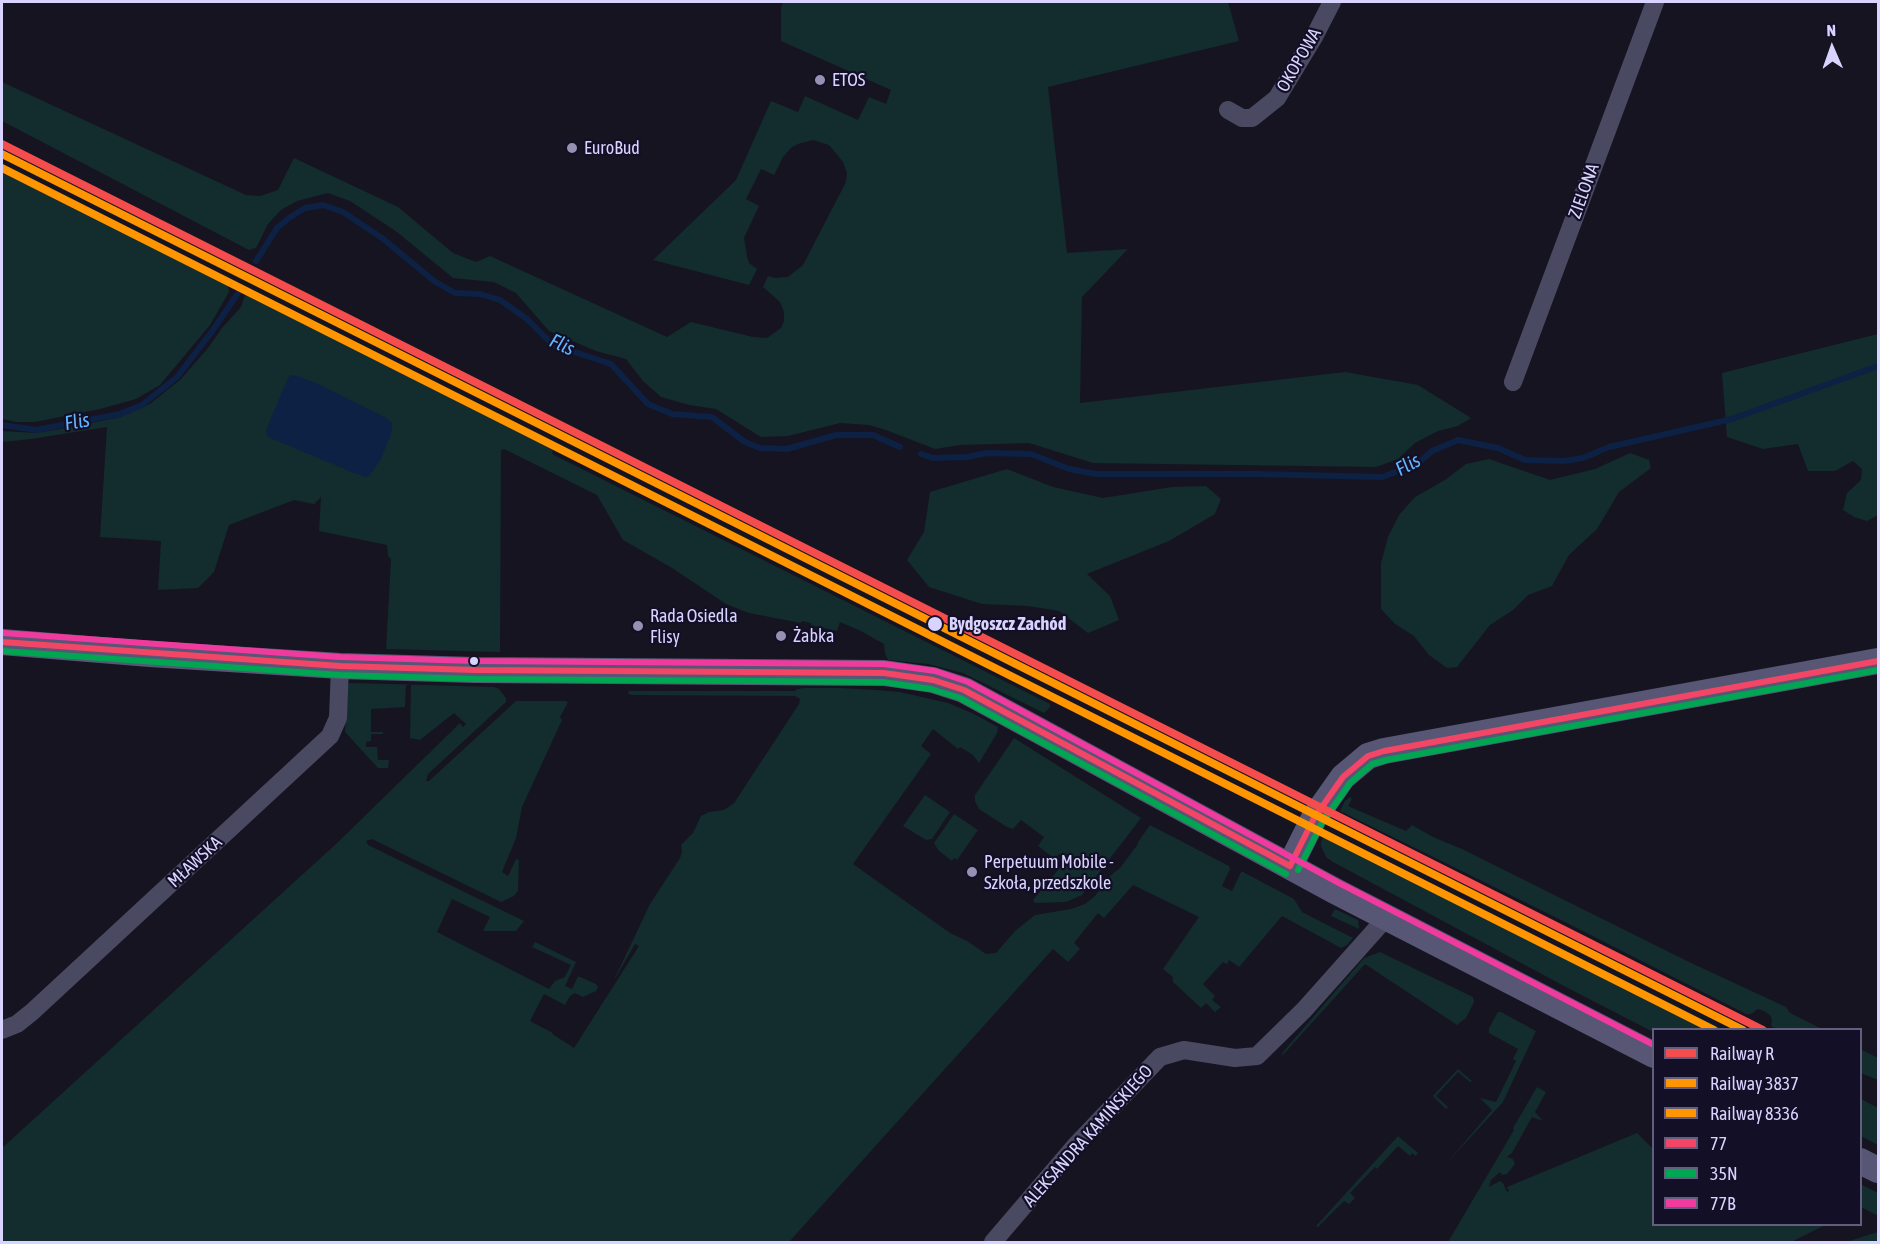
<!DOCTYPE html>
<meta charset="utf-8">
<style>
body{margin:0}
#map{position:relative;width:1880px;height:1244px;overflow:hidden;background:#161421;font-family:"Asap Condensed",sans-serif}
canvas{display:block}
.frame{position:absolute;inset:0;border:3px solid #d9d4ff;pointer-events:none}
.legend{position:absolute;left:1652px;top:1028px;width:210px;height:198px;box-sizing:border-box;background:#130f26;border:2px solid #625e7d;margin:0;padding:8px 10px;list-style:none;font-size:18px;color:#d9d4ff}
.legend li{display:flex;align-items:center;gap:12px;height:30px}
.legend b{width:30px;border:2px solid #625e7d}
.north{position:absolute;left:1802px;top:18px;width:60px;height:60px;-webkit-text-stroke:4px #130f26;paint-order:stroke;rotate:358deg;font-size:16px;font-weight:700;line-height:24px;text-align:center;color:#d9d4ff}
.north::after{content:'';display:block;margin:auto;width:21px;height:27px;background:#d9d4ff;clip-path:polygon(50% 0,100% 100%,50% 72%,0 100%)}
</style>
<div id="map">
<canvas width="1880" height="1244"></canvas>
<div class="frame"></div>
<ul class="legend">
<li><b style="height:8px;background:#f54d4d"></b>Railway R</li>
<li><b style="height:8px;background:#ff9500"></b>Railway 3837</li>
<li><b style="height:8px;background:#ff9500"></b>Railway 8336</li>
<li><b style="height:8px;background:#f34667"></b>77</li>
<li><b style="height:8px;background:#00a651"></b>35N</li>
<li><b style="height:8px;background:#f13a9d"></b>77B</li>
</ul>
<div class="north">N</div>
</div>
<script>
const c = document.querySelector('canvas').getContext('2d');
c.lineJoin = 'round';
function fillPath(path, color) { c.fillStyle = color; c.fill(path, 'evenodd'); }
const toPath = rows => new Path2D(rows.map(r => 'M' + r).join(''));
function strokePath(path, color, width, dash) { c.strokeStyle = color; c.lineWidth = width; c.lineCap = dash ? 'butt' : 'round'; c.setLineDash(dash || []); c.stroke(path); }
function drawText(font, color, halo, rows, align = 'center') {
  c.font = font + ' "Asap Condensed",sans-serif'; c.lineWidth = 4.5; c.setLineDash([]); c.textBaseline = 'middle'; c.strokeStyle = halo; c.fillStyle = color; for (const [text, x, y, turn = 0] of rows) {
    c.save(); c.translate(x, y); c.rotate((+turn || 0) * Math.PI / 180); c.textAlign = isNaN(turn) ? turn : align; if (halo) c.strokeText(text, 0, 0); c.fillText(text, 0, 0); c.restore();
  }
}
const green = toPath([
 [783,2,1228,2,1239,41,1048,87,1067,253,1128,249,1082,297,1080,403,1345,372,1418,385,1471,418,1458,426,1438,431,1415,443,1398,459,1376,467,1093,463,1029,443,960,445,935,449,886,430,869,425,840,423,788,436,761,437,716,409,689,405,661,397,643,381,626,359,596,351,549,331,516,293,494,282,453,278,397,232,350,201,328,193,297,201,281,210,268,224,256,248,249,250,2,121,2,82,246,195,260,196,278,190,294,158,398,207,453,253,476,262,490,256,667,337,691,322,753,337,767,338,781,328,784,321,784,312,780,302,763,287,768,276,775,278,788,277,803,265,846,182,847,173,843,162,829,145,813,140,798,144,792,147,783,157,774,175,761,169,746,199,759,206,744,238,747,256,749,263,757,269,749,285,653,260,736,180,771,101,798,112,805,96,858,120,869,97,886,104,891,90,781,41,781,8],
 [2,171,223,280,228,285,229,292,210,325,160,385,136,399,100,409,35,422,16,422,2,419],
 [246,292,551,443,554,446,552,454,1050,704,1050,707,1044,713,963,673,928,664,888,660,885,653,884,644,861,631,840,622,837,631,811,625,811,623,802,621,801,623,749,613,726,604,672,568,623,540,597,495,504,449,501,450,500,652,386,649,391,559,388,556,387,545,319,531,321,497,314,504,294,500,229,525,214,572,198,588,158,590,161,541,100,537,107,427,31,439,2,442,2,431,36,433,77,426,120,417,150,404,181,379,208,348,222,328,241,307],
 [1878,334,1878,515,1867,521,1854,517,1843,510,1847,493,1861,480,1862,469,1853,461,1835,471,1808,471,1798,444,1763,449,1727,437,1722,373],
 [1630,453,1649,460,1651,468,1619,492,1597,529,1569,555,1552,586,1528,595,1513,610,1490,625,1457,667,1447,668,1429,655,1414,636,1395,624,1381,609,1381,563,1388,537,1399,515,1415,497,1445,480,1466,464,1489,459,1550,480,1595,469],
 [1007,469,1053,487,1103,498,1172,487,1206,486,1221,499,1215,514,1169,541,1087,574,1110,596,1119,620,1088,633,1059,611,1028,606,982,604,929,587,907,560,924,532,930,492],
 [349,683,353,683,494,687,499,689,506,698,506,702,428,774,426,781,429,781,516,701,565,701,568,702,560,717,562,720,522,807,516,838,502,872,508,876,516,859,519,860,518,891,514,896,501,902,372,839,366,841,368,845,524,921,516,931,483,931,490,917,452,899,437,932,549,989,555,981,565,977,571,965,532,947,535,942,576,962,565,986,572,989,578,976,596,984,598,987,596,991,583,997,575,993,570,996,565,1005,544,994,530,1021,551,1032,554,1035,574,1048,639,946,635,944,613,982,650,904,680,858,682,851,681,845,693,833,701,816,709,812,724,810,734,803,799,704,800,699,795,696,632,695,628,694,629,691,795,691,797,689,804,688,842,688,877,690,900,692,948,703,972,713,998,727,997,733,979,763,973,755,960,747,958,749,933,729,921,746,931,754,853,864,950,933,967,941,986,954,996,953,1015,931,1035,915,1071,909,1085,904,1095,896,1110,876,1120,868,1138,844,1138,842,1150,825,1229,866,1230,869,1222,886,1232,891,1241,872,1243,872,1294,899,1302,912,1353,938,1347,945,1341,948,1282,916,1239,967,1229,960,1227,964,1223,962,1203,984,1215,996,1212,1000,1221,1007,1215,1012,1206,1003,1201,1008,1173,982,1173,977,1163,969,1199,917,1133,885,1104,918,1098,913,1074,943,1080,949,1068,962,1053,949,789,1242,2,1242,2,1148,336,844,460,723,463,727,466,724,454,713,420,740,410,738,411,685,406,684,405,707,371,709,371,732,383,732,383,734,371,734,371,741,366,742,366,747,377,747,378,760,389,760,388,768,378,768,345,732,347,686],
 [1014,738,1141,818,1082,895,1066,902,1035,903,1033,900,1067,859,1059,854,1055,859,1038,846,1044,837,1021,820,1013,829,1007,827,979,809,975,801,975,795],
 [925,795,950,812,932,839,926,840,903,826],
 [1350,797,1352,799,1348,806,1406,831,1412,825,1433,837,1462,849,1687,961,1786,1007,1790,1013,1822,1029,1777,1029,1771,1026,1772,1021,1771,1016,1764,1011,1758,1009,1751,1014,1746,1014,1559,919,1340,811,1345,801],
 [954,814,978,830,957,860,954,858,952,861,938,850,934,843],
 [1326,833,1328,833,1722,1029,1654,1030,1653,1032,1564,986,1333,862,1326,857,1321,846,1321,842],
 [1335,909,1358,920,1359,929,1331,916],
 [1380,952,1473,997,1474,1002,1466,1018,1457,1025,1365,964,1282,1056,1283,1052,1364,958],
 [1498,1012,1501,1012,1536,1031,1503,1102,1445,1165,1492,1110,1480,1098,1496,1102,1516,1061,1513,1059,1518,1049,1489,1033,1489,1028],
 [1860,1049,1878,1058,1878,1080,1861,1073],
 [1458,1069,1472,1081,1470,1082,1458,1072,1436,1096,1448,1107,1446,1109,1433,1096],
 [1537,1087,1546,1092,1535,1112,1543,1121,1532,1117,1512,1153,1507,1157,1513,1159,1515,1164,1507,1174,1502,1175,1500,1172,1491,1180,1489,1187,1500,1181,1503,1183,1507,1192,1509,1191,1507,1187,1637,1133,1653,1149,1654,1224,1825,1225,1791,1242,1448,1242,1514,1130,1513,1128],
 [1861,1099,1878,1108,1878,1145,1861,1136],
 [1398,1136,1418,1153,1416,1156,1412,1153,1410,1156,1398,1146,1377,1169,1375,1167,1350,1193,1355,1198,1349,1204,1344,1201,1318,1227,1316,1226],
 [1860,1184,1878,1193,1878,1216,1861,1207],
 [1878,1232,1878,1242,1846,1242]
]);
const water = toPath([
 [291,375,298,376,320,385,387,418,392,423,392,431,381,459,369,476,365,477,354,473,268,437,266,431,269,423,288,378]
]);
const stream = toPath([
 [256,261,277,228,289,218,305,208,323,205,343,212,382,238,434,281,455,293,480,294,500,300,527,319,553,345,611,364,648,404,672,414,712,417,745,442,760,448,787,449,836,435,873,435,900,447],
 [2,425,36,430,120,414,142,405,177,377,213,330,240,290],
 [921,454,933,458,967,457,987,453,1031,454,1069,469,1096,474,1258,474,1382,477,1417,464,1432,451,1458,440,1498,448,1525,460,1564,461,1583,458,1609,447,1732,419,1878,366]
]);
const street = toPath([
 [1228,110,1242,118,1252,118,1277,98,1315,35,1332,2],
 [1513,382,1655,2],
 [2,1030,17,1024,32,1012,330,736,338,718,340,666],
 [993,1242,1075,1146,1160,1057,1184,1050,1235,1058,1257,1056,1304,1010,1386,918]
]);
const secondary = toPath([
 [2,642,150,654,340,666,475,670,884,673,933,680,964,690,1335,891,1654,1055],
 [1290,866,1314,818,1343,777,1368,756,1384,751,1878,661],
 [1860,1161,1878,1170]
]);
const bus1 = toPath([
 [2,642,340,666,475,670,884,673,933,680,964,690,1290,866],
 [1290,866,1314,818,1343,777,1368,756,1384,751,1878,661]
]);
const bus2 = toPath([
 [2,651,340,675,475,679,883,682,931,689,960,698,1286,874],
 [1298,870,1322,823,1350,783,1372,764,1386,760,1878,670]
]);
const bus3 = toPath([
 [3,633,340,657,475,661,884,664,935,671,968,682,1339,883,1654,1045]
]);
const rail1 = toPath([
 [2,144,1763,1030]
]);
const rail2 = toPath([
 [2,154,1743,1030]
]);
const rail3 = toPath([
 [2,168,1714,1030]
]);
const markers = [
 [820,80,6,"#9591b1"],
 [572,148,6,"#9591b1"],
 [935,624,8,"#d9d4ff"],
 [638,626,6,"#9591b1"],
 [781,636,6,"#9591b1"],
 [474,661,5,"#d9d4ff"],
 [972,872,6,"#9591b1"]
];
const streetNames = [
 ["OKOPOWA",1299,60,-60],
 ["ZIELONA",1584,191,-70],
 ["MŁAWSKA",195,862,-43],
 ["ALEKSANDRA KAMIŃSKIEGO",1088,1136,-48]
];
const poiNames = [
 ["ETOS",832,80],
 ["EuroBud",584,148],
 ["Rada Osiedla",650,616],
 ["Flisy",650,637],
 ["Żabka",793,636],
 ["Perpetuum Mobile -",984,862],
 ["Szkoła, przedszkole",984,883]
];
const stopNames = [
 ["Bydgoszcz Zachód",949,624]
];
const waterNames = [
 ["Flis",562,345,25],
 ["Flis",77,422,-10],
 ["Flis",1408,465,-28]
];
fillPath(green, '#132c2d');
fillPath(water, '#0d2144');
strokePath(stream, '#0d2144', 6);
strokePath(street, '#4a4962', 18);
strokePath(secondary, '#575674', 26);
strokePath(bus1, '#f34667', 6);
strokePath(bus2, '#00a651', 6);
strokePath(bus3, '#f13a9d', 6);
strokePath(rail1, '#f54d4d', 8);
strokePath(rail2, '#ff9500', 8);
strokePath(rail3, '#ff9500', 8);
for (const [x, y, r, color] of markers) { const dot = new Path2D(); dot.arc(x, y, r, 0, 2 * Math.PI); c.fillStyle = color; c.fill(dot); strokePath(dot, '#130f26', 2); }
drawText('18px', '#d9d4ff', '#130f26', streetNames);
drawText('18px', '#d9d4ff', '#130f26', poiNames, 'left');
drawText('bold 18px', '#d9d4ff', '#130f26', stopNames, 'left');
drawText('italic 20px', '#62b6ff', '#130f26', waterNames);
</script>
